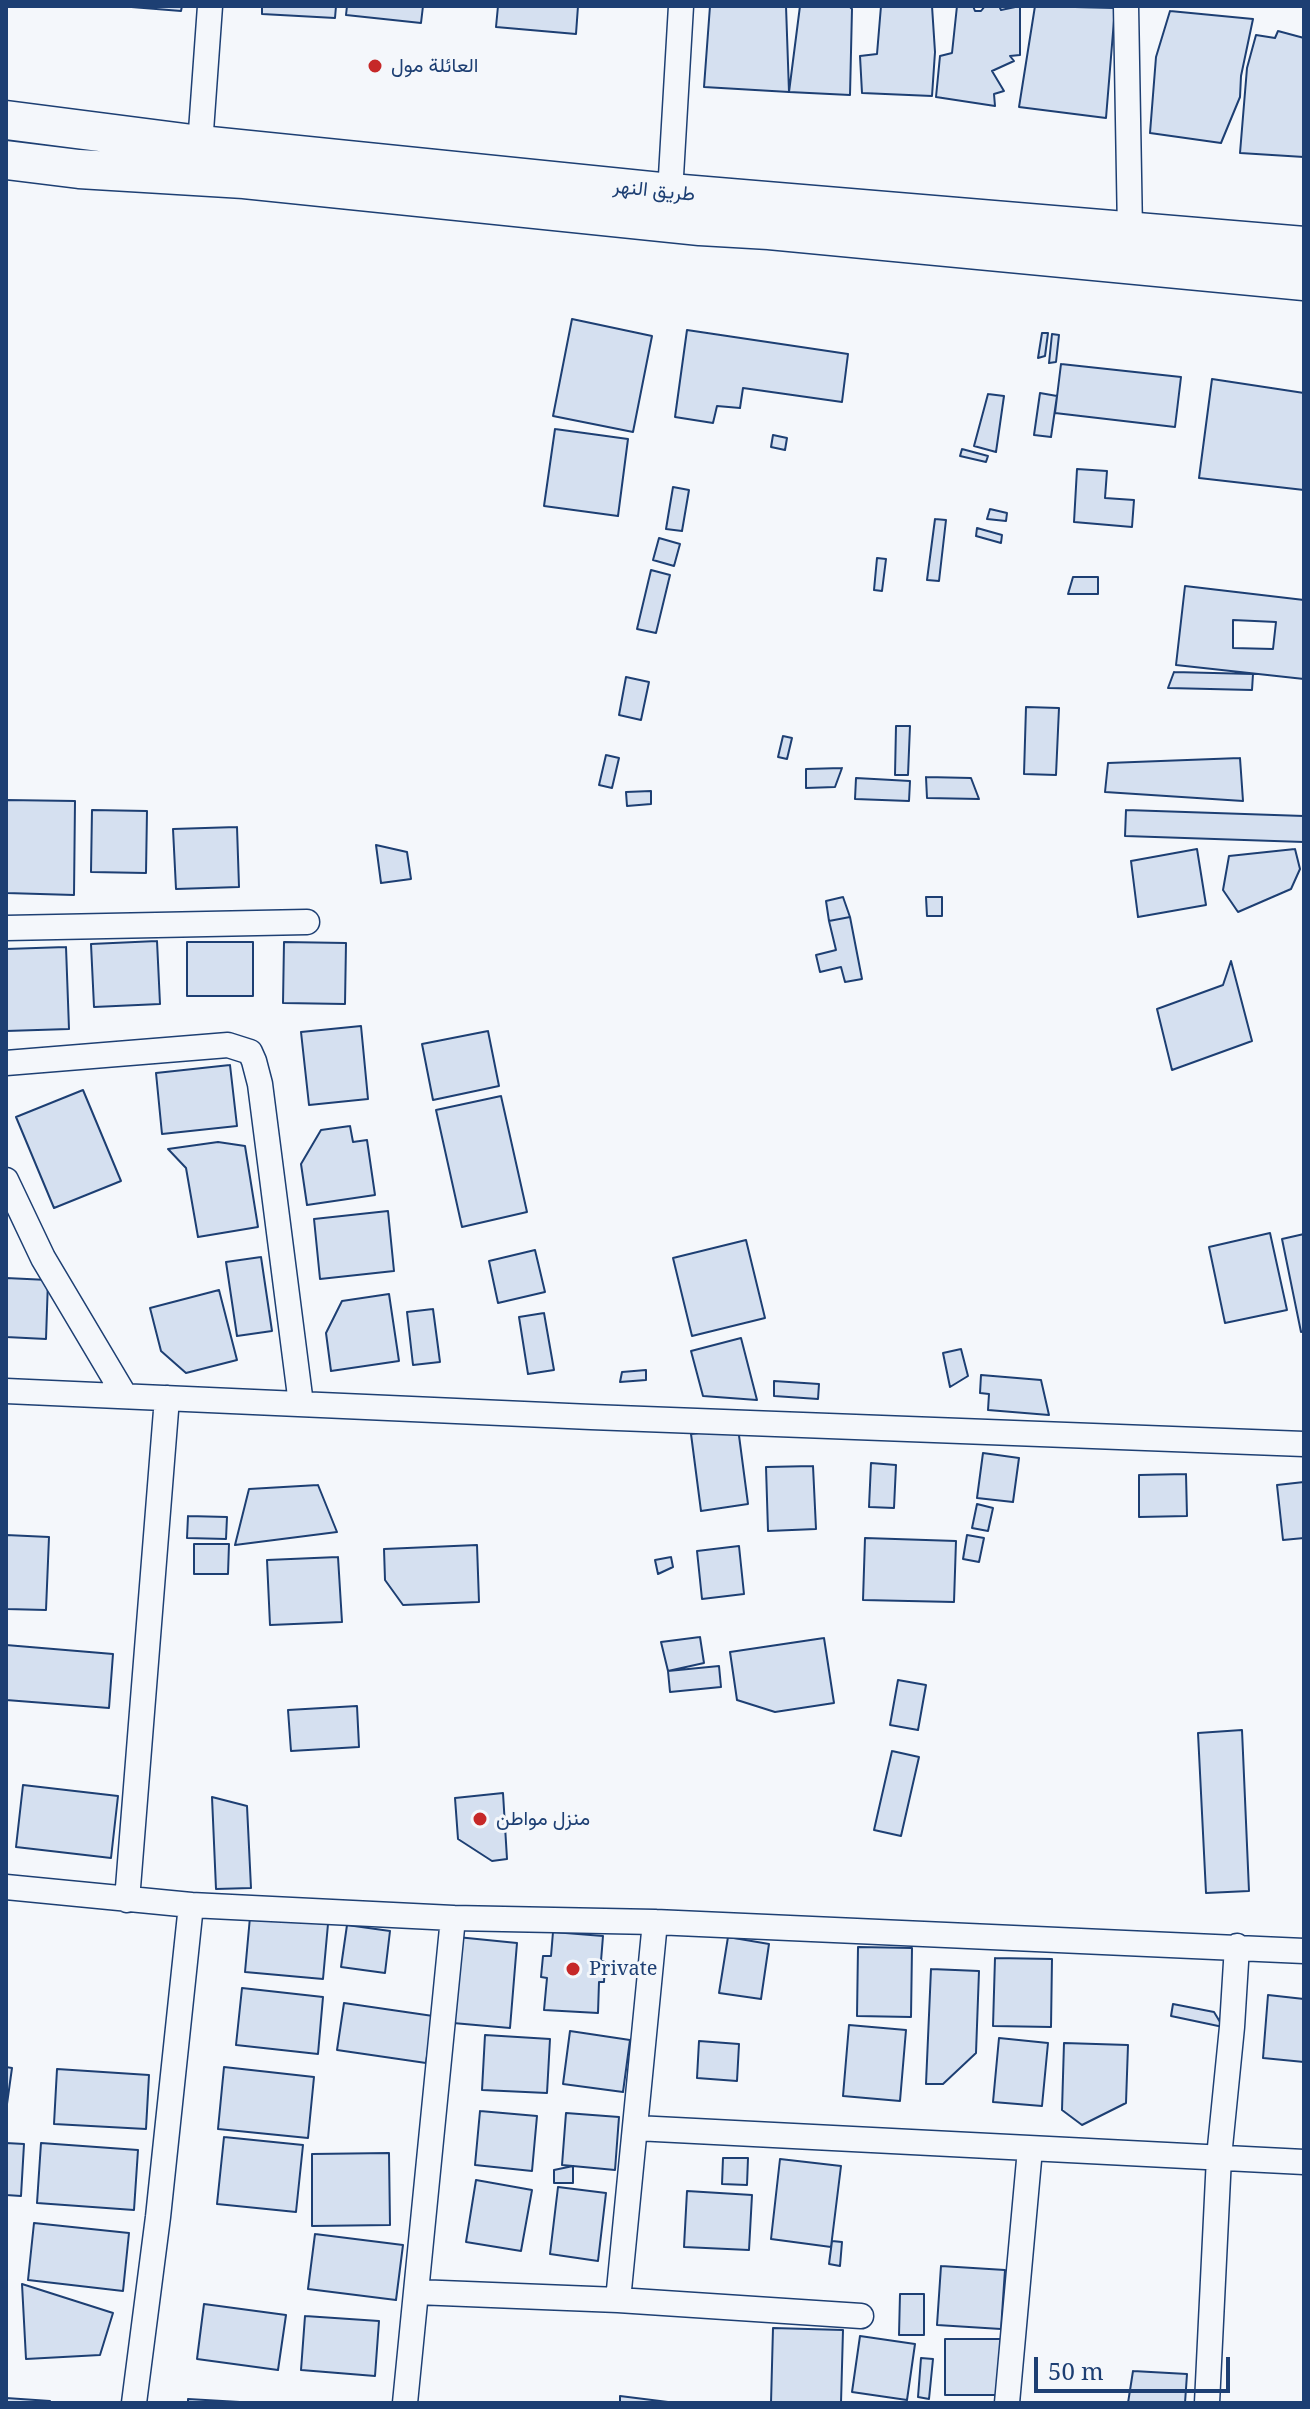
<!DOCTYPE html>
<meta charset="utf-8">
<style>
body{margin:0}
#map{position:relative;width:1310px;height:2409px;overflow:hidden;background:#f4f7fb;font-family:"Noto Serif",serif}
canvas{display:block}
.frame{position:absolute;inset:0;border:8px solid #1d3f73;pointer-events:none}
.scale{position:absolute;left:1034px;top:2357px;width:196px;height:36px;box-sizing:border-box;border:4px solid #1d3f73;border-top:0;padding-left:10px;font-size:24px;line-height:28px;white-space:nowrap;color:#1d3f73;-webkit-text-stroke:6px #f4f7fb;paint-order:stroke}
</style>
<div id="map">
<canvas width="1310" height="2409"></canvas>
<div class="frame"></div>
<div class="scale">50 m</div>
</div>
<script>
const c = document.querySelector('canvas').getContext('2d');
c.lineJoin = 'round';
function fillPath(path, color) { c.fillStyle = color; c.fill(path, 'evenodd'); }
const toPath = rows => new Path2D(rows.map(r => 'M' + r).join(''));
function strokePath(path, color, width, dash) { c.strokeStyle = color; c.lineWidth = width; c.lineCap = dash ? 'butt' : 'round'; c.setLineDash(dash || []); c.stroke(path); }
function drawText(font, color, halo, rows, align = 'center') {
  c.font = font + ' "Noto Serif",Vazirmatn,serif'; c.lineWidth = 6; c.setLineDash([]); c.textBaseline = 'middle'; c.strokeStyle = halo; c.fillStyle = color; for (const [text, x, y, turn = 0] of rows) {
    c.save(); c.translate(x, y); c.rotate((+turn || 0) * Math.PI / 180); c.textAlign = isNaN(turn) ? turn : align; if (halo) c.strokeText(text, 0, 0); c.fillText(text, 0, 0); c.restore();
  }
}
const building = toPath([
 [119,6,182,6,181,11,119,6],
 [262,6,336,6,335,18,262,14,262,6],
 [347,6,423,6,421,23,346,15,347,6],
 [498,6,578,6,576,34,496,27,498,6],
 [710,6,786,6,789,92,704,87,710,6],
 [800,6,849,6,852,9,850,95,789,92,800,6],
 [881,6,932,6,935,52,932,96,862,93,860,56,877,54,881,6],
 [957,6,973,6,975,11,981,11,985,6,999,6,1001,10,1020,6,1020,55,1010,56,1014,61,992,71,1004,91,994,94,995,106,936,97,940,56,952,53,957,6],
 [1035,6,1115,8,1106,118,1019,107,1035,6],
 [1170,11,1253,19,1241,76,1240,97,1221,143,1150,133,1156,57,1170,11],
 [1278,31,1304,38,1304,157,1240,153,1247,68,1256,35,1275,38,1278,31],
 [572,319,652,336,633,432,553,416,572,319],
 [687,330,848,354,842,402,743,388,740,408,717,406,713,423,675,417,687,330],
 [1042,333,1048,333,1045,356,1038,358,1042,333],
 [1052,334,1059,335,1056,362,1049,363,1052,334],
 [1061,364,1181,377,1175,427,1055,413,1061,364],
 [1212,379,1304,393,1304,490,1199,478,1212,379],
 [1040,393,1057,396,1051,437,1034,435,1040,393],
 [988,394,1004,396,996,452,974,446,988,394],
 [555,429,628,439,618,516,544,506,555,429],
 [773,435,787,438,785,450,771,447,773,435],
 [962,449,988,456,986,462,960,456,962,449],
 [1077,469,1107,471,1105,498,1134,500,1132,527,1074,522,1077,469],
 [673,487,689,490,682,531,666,529,673,487],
 [990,509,1007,513,1006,521,987,519,990,509],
 [935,519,946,520,939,581,927,580,935,519],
 [977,528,1002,535,1001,543,976,536,977,528],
 [659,538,680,544,674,566,653,560,659,538],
 [877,558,886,559,882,591,874,590,877,558],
 [651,570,670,575,656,633,637,629,651,570],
 [1073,577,1098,577,1098,594,1068,594,1073,577],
 [1185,586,1304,600,1304,679,1176,665,1185,586],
 [1233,620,1276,622,1273,649,1233,648,1233,620],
 [1174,672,1253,674,1252,690,1168,688,1174,672],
 [626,677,649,682,641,720,619,715,626,677],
 [1026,707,1059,708,1056,775,1024,774,1026,707],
 [896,726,910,726,908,775,895,775,896,726],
 [783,736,792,738,787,759,778,757,783,736],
 [606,755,619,758,612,788,599,785,606,755],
 [1240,758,1243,801,1105,792,1108,763,1240,758],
 [842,768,835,787,806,788,806,769,842,768],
 [926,777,971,778,979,799,927,798,926,777],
 [856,778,910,781,909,801,855,799,856,778],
 [651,791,651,804,627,806,626,792,651,791],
 [6,800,75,801,74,895,6,893,6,800],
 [92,810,147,811,146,873,91,872,92,810],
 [1126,810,1304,816,1304,842,1125,836,1126,810],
 [237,827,239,887,176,889,173,829,237,827],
 [376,845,407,852,411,879,381,883,376,845],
 [1197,849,1206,905,1138,917,1131,861,1197,849],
 [1295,849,1300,869,1291,889,1238,912,1223,890,1229,856,1295,849],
 [843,897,850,917,829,921,826,901,843,897],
 [926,897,942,897,942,916,927,916,926,897],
 [850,917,862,979,845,982,841,967,820,972,816,955,836,950,829,921,850,917],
 [157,941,160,1004,94,1007,91,944,157,941],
 [187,942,253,942,253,996,187,996,187,942],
 [284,942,346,943,345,1004,283,1003,284,942],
 [66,947,69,1029,6,1031,6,949,66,947],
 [1231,961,1252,1041,1172,1070,1157,1009,1223,985,1231,961],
 [361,1026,368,1099,309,1105,301,1032,361,1026],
 [488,1031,499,1086,433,1100,422,1044,488,1031],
 [230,1065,237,1126,162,1134,156,1073,230,1065],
 [83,1090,121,1181,54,1208,16,1117,83,1090],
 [501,1096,527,1212,462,1227,436,1110,501,1096],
 [350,1126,353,1142,367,1140,375,1195,307,1205,301,1164,321,1130,350,1126],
 [218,1142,245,1146,258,1227,198,1237,186,1168,168,1149,218,1142],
 [388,1211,394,1271,320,1279,314,1219,388,1211],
 [1270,1233,1287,1310,1225,1323,1209,1247,1270,1233],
 [1304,1234,1304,1331,1301,1332,1282,1239,1304,1234],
 [746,1240,765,1318,692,1336,673,1258,746,1240],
 [535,1250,545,1292,498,1303,489,1261,535,1250],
 [261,1257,272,1331,237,1336,226,1262,261,1257],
 [6,1278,48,1280,46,1339,6,1337,6,1278],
 [219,1290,237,1360,186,1373,161,1351,150,1308,219,1290],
 [389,1294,399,1361,331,1371,326,1333,342,1301,389,1294],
 [433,1309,440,1362,413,1365,407,1312,433,1309],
 [544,1313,554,1370,528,1374,519,1317,544,1313],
 [741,1338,757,1400,703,1396,691,1351,741,1338],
 [961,1349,968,1376,950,1387,943,1353,961,1349],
 [646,1370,646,1380,620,1382,622,1372,646,1370],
 [981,1375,1041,1380,1049,1415,988,1410,989,1394,980,1393,981,1375],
 [774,1381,819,1384,818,1399,774,1396,774,1381],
 [738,1428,748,1504,701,1511,691,1434,738,1428],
 [983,1453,1019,1458,1013,1502,977,1498,983,1453],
 [871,1463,896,1465,894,1508,869,1507,871,1463],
 [813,1466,816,1529,768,1531,766,1467,813,1466],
 [1186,1474,1187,1516,1139,1517,1139,1475,1186,1474],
 [1304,1482,1304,1538,1283,1540,1277,1485,1304,1482],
 [318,1485,337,1532,235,1545,249,1489,318,1485],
 [977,1504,993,1508,988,1531,972,1528,977,1504],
 [188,1516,227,1517,226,1539,187,1538,188,1516],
 [6,1535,49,1537,46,1610,6,1609,6,1535],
 [967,1535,984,1538,979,1562,963,1559,967,1535],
 [865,1538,956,1541,954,1602,863,1600,865,1538],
 [194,1544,229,1544,228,1574,194,1574,194,1544],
 [477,1545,479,1602,403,1605,385,1580,384,1549,477,1545],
 [739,1546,744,1594,702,1599,697,1551,739,1546],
 [338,1557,342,1622,270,1625,267,1560,338,1557],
 [671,1557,673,1567,658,1574,655,1560,671,1557],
 [700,1637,704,1663,668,1671,661,1642,700,1637],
 [824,1638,834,1703,775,1712,737,1700,730,1652,824,1638],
 [6,1645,113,1654,109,1708,6,1700,6,1645],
 [719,1666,721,1687,670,1692,668,1671,719,1666],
 [898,1680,926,1685,918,1730,890,1725,898,1680],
 [357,1706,359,1747,291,1751,288,1710,357,1706],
 [1242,1730,1249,1891,1206,1893,1198,1733,1242,1730],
 [892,1751,919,1757,901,1836,874,1830,892,1751],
 [23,1785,118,1796,111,1858,16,1847,23,1785],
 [503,1793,507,1859,492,1861,458,1839,455,1798,503,1793],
 [212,1797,247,1806,251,1888,216,1889,212,1797],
 [250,1917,328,1924,323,1979,245,1972,250,1917],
 [347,1925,390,1931,385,1973,341,1967,347,1925],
 [553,1932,603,1936,601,1961,605,1962,604,1982,599,1982,598,2013,544,2010,547,1978,541,1977,543,1956,551,1956,553,1932],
 [457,1937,517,1943,510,2028,453,2023,457,1937],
 [728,1937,769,1944,761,1999,719,1993,728,1937],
 [858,1947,912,1948,911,2017,857,2016,858,1947],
 [995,1958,1052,1959,1051,2027,993,2026,995,1958],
 [931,1969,979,1971,976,2053,943,2084,926,2084,931,1969],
 [242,1988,323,1997,318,2054,236,2045,242,1988],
 [1268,1995,1304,1999,1304,2062,1263,2058,1268,1995],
 [344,2003,433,2016,426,2063,337,2050,344,2003],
 [1173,2004,1214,2012,1223,2027,1171,2016,1173,2004],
 [849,2025,906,2030,900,2101,843,2096,849,2025],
 [570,2031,630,2040,623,2092,563,2084,570,2031],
 [485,2035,550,2039,547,2093,482,2090,485,2035],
 [999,2038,1048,2043,1042,2106,993,2102,999,2038],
 [699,2041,739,2044,737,2081,697,2078,699,2041],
 [1064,2043,1128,2045,1126,2103,1082,2125,1062,2110,1064,2043],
 [6,2067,12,2068,6,2111,6,2067],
 [224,2067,314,2077,308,2138,218,2129,224,2067],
 [57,2069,149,2075,146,2129,54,2124,57,2069],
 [480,2111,537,2116,532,2171,475,2165,480,2111],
 [566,2113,619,2117,615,2170,562,2165,566,2113],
 [224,2137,303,2145,296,2212,217,2204,224,2137],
 [6,2143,24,2144,21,2196,6,2195,6,2143],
 [41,2143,138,2150,134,2210,37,2203,41,2143],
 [389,2153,390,2225,312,2226,312,2154,389,2153],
 [723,2158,748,2158,747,2185,722,2184,723,2158],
 [780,2159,841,2166,831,2247,771,2239,780,2159],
 [573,2166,573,2183,554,2183,554,2170,573,2166],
 [476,2180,532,2190,521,2251,466,2242,476,2180],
 [558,2187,606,2193,598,2261,550,2254,558,2187],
 [687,2191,752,2195,749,2250,684,2247,687,2191],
 [34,2223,129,2233,123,2291,28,2280,34,2223],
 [315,2234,403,2245,396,2300,308,2289,315,2234],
 [832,2241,842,2242,840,2266,829,2264,832,2241],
 [941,2266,1005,2270,1001,2329,937,2325,941,2266],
 [22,2284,113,2313,100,2355,26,2359,22,2284],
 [900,2294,924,2294,924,2335,899,2335,900,2294],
 [204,2304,286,2315,278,2370,197,2359,204,2304],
 [305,2316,379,2321,375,2376,301,2370,305,2316],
 [773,2328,843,2330,841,2403,771,2403,773,2328],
 [860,2336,915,2344,907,2400,852,2392,860,2336],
 [945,2339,1004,2339,1004,2395,945,2395,945,2339],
 [921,2358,933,2359,929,2399,918,2397,921,2358],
 [1133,2371,1187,2374,1185,2403,1128,2403,1133,2371],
 [620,2396,676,2403,620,2403,620,2396],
 [6,2398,50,2401,50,2403,6,2403,6,2398],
 [188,2399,257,2403,188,2403,188,2399]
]);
const street = toPath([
 [1126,6,1130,232],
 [200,145,210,6],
 [670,193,681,6],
 [6,928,307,922],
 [6,1063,228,1045,250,1052,254,1061,260,1084,301,1404],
 [6,1180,43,1258,125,1396],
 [6,1391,591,1417,1304,1444],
 [6,1887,191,1905,453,1918,655,1922,1304,1951],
 [127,1900,167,1398],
 [636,2128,1304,2162],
 [416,2292,618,2300,861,2316],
 [618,2300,655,1922],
 [134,2403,158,2217,191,1905],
 [405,2403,453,1918],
 [1007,2403,1030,2149],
 [1207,2403,1219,2157,1232,2027,1237,1946]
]);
const primary = toPath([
 [6,120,200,145,670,193,1304,246],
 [6,160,79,169,244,179,700,226,769,230,1304,281]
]);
const markers = [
 [375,66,8,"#c62828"],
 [480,1819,8,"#c62828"],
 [573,1969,8,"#c62828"]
];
const poiNames = [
 ["العائلة مول",391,66],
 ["منزل مواطن",496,1819],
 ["Private",589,1969]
];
const streetNames = [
 ["طريق النهر",654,191,6]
];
fillPath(building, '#d5e0f0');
strokePath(building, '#1d3f73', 2);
strokePath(street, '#1d3f73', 27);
strokePath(primary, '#1d3f73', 41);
strokePath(street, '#f4f7fb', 24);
strokePath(primary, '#f4f7fb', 38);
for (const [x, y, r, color] of markers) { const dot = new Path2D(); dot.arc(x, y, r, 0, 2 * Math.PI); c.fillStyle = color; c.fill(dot); strokePath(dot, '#f4f7fb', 3); }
drawText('20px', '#1d3f73', '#f4f7fb', poiNames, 'left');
drawText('20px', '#1d3f73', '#f4f7fb', streetNames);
</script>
